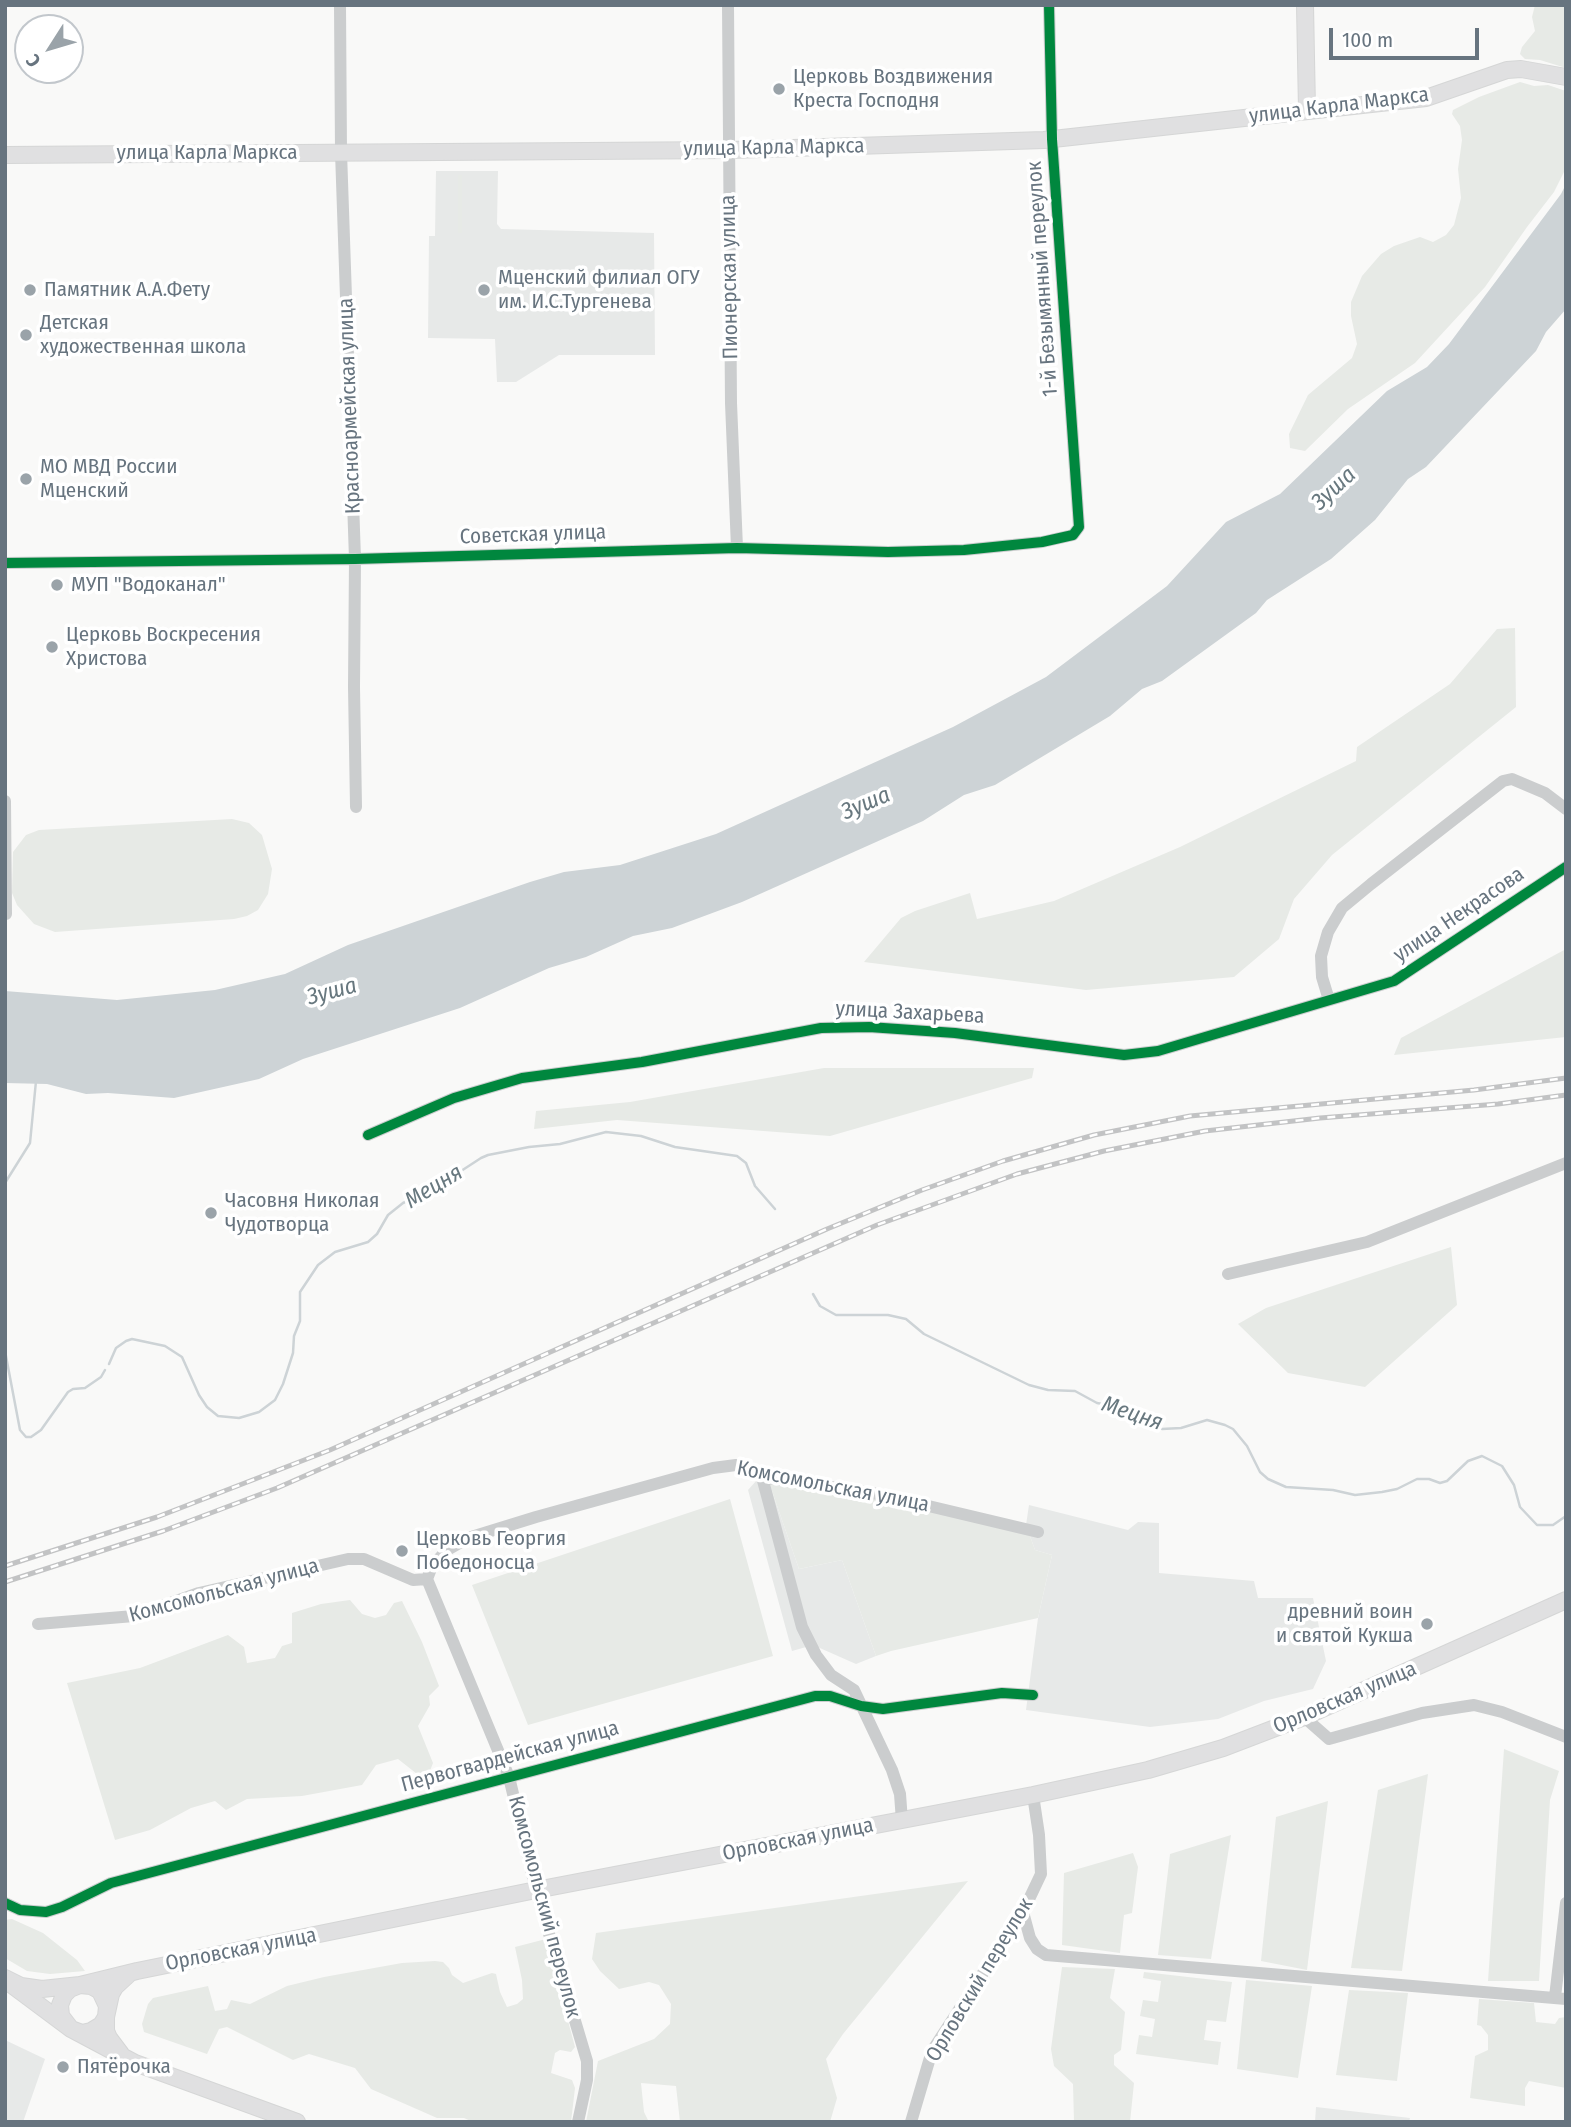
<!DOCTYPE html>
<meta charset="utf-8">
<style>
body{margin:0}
#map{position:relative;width:1571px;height:2127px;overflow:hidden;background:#f9f9f8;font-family:"Fira Sans Condensed",sans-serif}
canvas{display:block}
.frame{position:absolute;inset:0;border:7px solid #67747f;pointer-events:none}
.north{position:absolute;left:14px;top:14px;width:70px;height:70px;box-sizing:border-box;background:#fff;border:2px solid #c2c7cc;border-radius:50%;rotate:233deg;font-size:19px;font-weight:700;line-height:28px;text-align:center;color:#67747f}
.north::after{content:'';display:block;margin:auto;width:24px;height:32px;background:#9aa3a9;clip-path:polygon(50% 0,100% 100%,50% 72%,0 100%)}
.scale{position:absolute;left:1329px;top:28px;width:150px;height:32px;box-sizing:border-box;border:4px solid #67747f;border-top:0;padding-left:9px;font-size:21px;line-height:24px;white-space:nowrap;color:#67747f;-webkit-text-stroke:5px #fff;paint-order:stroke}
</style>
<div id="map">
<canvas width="1571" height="2127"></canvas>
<div class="frame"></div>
<div class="north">С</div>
<div class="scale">100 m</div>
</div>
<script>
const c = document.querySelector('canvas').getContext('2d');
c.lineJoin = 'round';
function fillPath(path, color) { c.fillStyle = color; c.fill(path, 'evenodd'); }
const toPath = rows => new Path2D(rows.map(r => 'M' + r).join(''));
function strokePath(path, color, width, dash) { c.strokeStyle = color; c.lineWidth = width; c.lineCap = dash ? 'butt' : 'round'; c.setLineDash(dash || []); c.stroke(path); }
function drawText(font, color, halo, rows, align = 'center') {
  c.font = font + ' "Fira Sans Condensed",sans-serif'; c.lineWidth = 7; c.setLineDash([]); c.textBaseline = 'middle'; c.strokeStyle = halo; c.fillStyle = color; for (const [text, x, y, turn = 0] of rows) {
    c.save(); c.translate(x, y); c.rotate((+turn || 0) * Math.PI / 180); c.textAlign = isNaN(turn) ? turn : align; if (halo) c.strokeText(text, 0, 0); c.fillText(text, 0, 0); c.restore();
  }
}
const built = toPath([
 [436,171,498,171,497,224,501,229,654,233,655,355,559,355,516,382,497,382,495,339,428,338,429,236,435,236],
 [765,1471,799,1569,842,1560,876,1656,856,1664,813,1645,792,1651,748,1490],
 [1029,1505,1128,1530,1138,1522,1159,1523,1159,1573,1254,1581,1258,1598,1313,1598,1326,1661,1313,1689,1264,1701,1218,1719,1150,1727,1026,1710,1038,1618,1052,1555,1035,1550,1026,1525],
 [5,2040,45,2059,23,2122,5,2122],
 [1316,2107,1410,2118,1409,2122,1315,2122]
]);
const green = toPath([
 [1535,5,1566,5,1566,68,1540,60,1525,59,1520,54,1522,47,1535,31,1532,17],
 [1520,82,1534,86,1548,85,1566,91,1566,168,1554,192,1527,227,1485,287,1415,363,1348,409,1305,451,1290,448,1289,434,1308,395,1352,358,1357,344,1351,316,1351,302,1362,276,1381,254,1394,246,1420,237,1433,242,1446,235,1454,225,1461,198,1458,169,1462,140,1460,126,1452,114,1453,110,1479,97],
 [458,175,462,175,462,233,458,233],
 [1515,628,1516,707,1332,855,1294,899,1279,939,1234,977,1086,990,864,962,901,918,915,911,970,893,977,919,1054,901,1180,847,1356,761,1357,747,1450,684,1497,629],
 [232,819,249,823,262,835,272,869,268,894,258,910,247,916,234,919,55,932,34,924,17,905,12,893,13,852,26,835,39,830],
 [1566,949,1566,1037,1394,1055,1401,1038],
 [824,1068,1034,1068,1032,1078,830,1136,617,1120,534,1129,536,1111,630,1102],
 [1451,1247,1457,1305,1365,1387,1288,1373,1238,1324,1266,1308],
 [765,1471,876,1488,1026,1525,1035,1550,1052,1555,1038,1618,891,1651,876,1656,842,1560,799,1569],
 [730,1499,773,1656,528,1725,472,1585],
 [350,1600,362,1614,375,1618,386,1615,394,1603,402,1601,422,1642,439,1686,429,1696,430,1705,418,1726,433,1763,426,1781,398,1759,376,1765,362,1785,302,1796,247,1799,226,1810,215,1801,191,1808,150,1830,115,1840,67,1683,140,1668,228,1635,244,1647,247,1663,275,1658,282,1646,292,1643,292,1613,321,1604],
 [1504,1749,1559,1771,1550,1800,1539,1981,1488,1981],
 [1428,1774,1402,1971,1351,1968,1378,1790],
 [1328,1801,1307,1970,1261,1961,1276,1817],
 [1231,1835,1211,1959,1158,1955,1170,1854],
 [1133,1853,1138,1867,1132,1913,1124,1915,1120,1953,1062,1945,1064,1873],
 [968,1881,843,2034,826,2059,837,2098,830,2122,680,2122,676,2086,641,2083,644,2112,649,2122,586,2122,598,2061,654,2039,670,2024,671,2004,659,1985,649,1982,619,1989,600,1971,592,1959,596,1933],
 [12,1919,43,1933,77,1960,85,1971,50,1974,27,1971,5,1958,5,1920],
 [546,1939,575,2047,571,2052,560,2050,555,2053,551,2073,572,2080,575,2088,571,2122,473,2122,464,2118,437,2118,371,2089,355,2068,309,2054,293,2060,227,2027,219,2029,207,2054,144,2032,142,2024,148,2004,153,1998,208,1986,215,2011,227,2009,231,2000,250,2004,287,1986,324,1977,402,1963,435,1961,443,1962,449,1968,452,1975,463,1983,492,1973,496,1974,500,1992,507,2007,517,2004,523,1999,522,1980,515,1947],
 [1062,1967,1115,1969,1110,1998,1125,2012,1121,2050,1114,2055,1114,2065,1134,2083,1130,2122,1074,2122,1073,2084,1054,2066,1051,2049],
 [1144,1972,1232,1982,1226,2022,1207,2020,1204,2040,1221,2042,1218,2065,1136,2054,1139,2035,1152,2037,1155,2019,1140,2016,1143,2000,1158,2002,1161,1981,1143,1978],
 [1246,1980,1312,1986,1298,2078,1237,2069],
 [1349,1990,1408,1993,1397,2081,1336,2075],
 [1479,1999,1534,2003,1536,2022,1555,2024,1559,2018,1566,2017,1566,2088,1529,2081,1525,2088,1525,2106,1470,2098,1475,2056,1488,2050,1488,2035,1481,2026,1477,2025]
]);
const water = toPath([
 [1566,184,1566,309,1546,332,1536,351,1426,467,1408,479,1375,520,1331,559,1267,600,1256,613,1162,681,1142,689,1110,716,995,785,964,795,923,821,742,902,672,928,633,936,586,957,549,968,460,1008,303,1059,259,1079,174,1098,108,1093,86,1094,47,1084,5,1083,5,991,117,1000,215,990,285,974,348,945,530,882,564,872,620,865,716,834,953,727,1046,677,1167,586,1226,522,1280,494,1387,391,1427,367,1449,344,1561,194]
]);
const stream = toPath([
 [5,1183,30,1143,36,1081],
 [813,1294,820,1306,836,1315,888,1315,906,1319,924,1334,1029,1385,1048,1390,1075,1391,1097,1403,1125,1408,1162,1429,1181,1428,1207,1420,1225,1425,1233,1429,1247,1446,1260,1472,1268,1479,1286,1487,1333,1490,1355,1495,1382,1492,1397,1489,1417,1479,1429,1479,1440,1483,1447,1481,1468,1461,1482,1456,1502,1466,1514,1485,1520,1507,1537,1525,1553,1525,1566,1516],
 [5,1351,20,1430,26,1437,31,1437,41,1430,68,1392,73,1389,85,1388,101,1377,105,1370],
 [109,1364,116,1348,126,1341,132,1339,165,1346,182,1357,199,1395,207,1407,218,1416,239,1418,259,1412,275,1400,283,1384,293,1353,294,1336,300,1321,300,1292,318,1265,335,1252,368,1242,377,1234,388,1215,403,1203,435,1188,481,1158,488,1155,529,1147,560,1144,606,1132,641,1136,675,1147,737,1156,746,1163,755,1186,775,1209]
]);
const minor = toPath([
 [340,5,341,152,355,559,354,687,356,807],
 [728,5,731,403,737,548],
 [5,563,355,559,737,548,888,552,964,550,1042,542,1073,535,1079,527,1052,139,1049,5],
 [5,801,6,914],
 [1329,1000,1322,977,1321,956,1328,932,1342,908,1371,884,1503,781,1512,779,1545,793,1566,809],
 [368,1135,454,1098,522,1078,642,1062,821,1028,869,1027,955,1033,1124,1055,1158,1051,1394,981,1566,867],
 [1228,1274,1367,1242,1566,1163],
 [762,1477,802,1627,816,1655,831,1675,854,1690,892,1770,900,1794,902,1821],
 [427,1579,432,1566,447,1550,468,1538,536,1517,713,1468,736,1465,752,1469,762,1477,878,1494,1038,1532],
 [427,1579,509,1777,536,1890,587,2061,587,2080,578,2122],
 [38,1624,134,1616,199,1593,348,1559,364,1559,413,1580,427,1579],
 [1304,1717,1329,1739,1422,1713,1474,1705,1502,1712,1566,1737],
 [5,1903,20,1910,46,1912,62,1907,111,1883,815,1696,830,1696,861,1706,883,1709,1002,1693,1033,1695],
 [1023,1912,1030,1938,1037,1949,1046,1955,1566,1999],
 [1555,1997,1566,1903],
 [911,2122,932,2051,1023,1912,1041,1874,1039,1835,1033,1795]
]);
const major = toPath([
 [1305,5,1307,110],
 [5,155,730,150,1044,140,1426,98,1507,70,1521,69,1566,77],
 [5,1978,21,1986,42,1989,80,1985,137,1971,536,1890,1033,1795,1148,1770,1223,1748,1304,1717,1566,1600],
 [12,1985,71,2029,135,2063,297,2122],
 [121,2054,109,2038,106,2031,106,2017,107,2006,100,1991,91,1986,80,1985,70,1989,64,1995,60,2005,61,2016,71,2029,82,2033,91,2031,101,2025,106,2017,111,1994,115,1987,128,1975]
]);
const rail = toPath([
 [5,1566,157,1517,330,1450,827,1229,922,1190,1003,1161,1094,1135,1190,1116,1474,1090,1566,1078],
 [5,1582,163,1531,277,1488,877,1225,1017,1174,1104,1151,1205,1131,1320,1118,1498,1104,1566,1095]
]);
const cycleway = toPath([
 [5,563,355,559,737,548,888,552,964,550,1042,542,1073,535,1079,527,1052,139,1049,5],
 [368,1135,454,1098,522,1078,642,1062,821,1028,869,1027,955,1033,1124,1055,1158,1051,1394,981,1566,867],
 [5,1903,20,1910,46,1912,62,1907,111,1883,815,1696,830,1696,861,1706,883,1709,1002,1693,1033,1695]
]);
const markers = [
 [779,89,7,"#9aa3a9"],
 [30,290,7,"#9aa3a9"],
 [484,290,7,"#9aa3a9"],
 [26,335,7,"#9aa3a9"],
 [26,479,7,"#9aa3a9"],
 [57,585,7,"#9aa3a9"],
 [52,647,7,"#9aa3a9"],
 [211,1213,7,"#9aa3a9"],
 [402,1551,7,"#9aa3a9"],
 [1427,1624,7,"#9aa3a9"],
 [63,2067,7,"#9aa3a9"]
];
const poiNames = [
 ["Церковь Воздвижения",793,77],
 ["Креста Господня",793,101],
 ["Мценский филиал ОГУ",498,278],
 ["им. И.С.Тургенева",498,302],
 ["Памятник А.А.Фету",44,290],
 ["Детская",40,323],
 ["художественная школа",40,347],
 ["МО МВД России",40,467],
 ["Мценский",40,491],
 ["МУП \"Водоканал\"",71,585],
 ["Церковь Воскресения",66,635],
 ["Христова",66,659],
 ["Часовня Николая",225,1201],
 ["Чудотворца",225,1225],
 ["Церковь Георгия",416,1539],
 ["Победоносца",416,1563],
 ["древний воин",1413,1612,"right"],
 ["и святой Кукша",1413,1636,"right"],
 ["Пятёрочка",77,2067]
];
const streetNames = [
 ["улица Карла Маркса",1339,106,-7],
 ["улица Карла Маркса",774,148,-1],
 ["улица Карла Маркса",207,153],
 ["Пионерская улица",730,277,-91],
 ["1-й Безымянный переулок",1043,279,-94],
 ["Красноармейская улица",350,406,-92],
 ["Советская улица",533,535,-2],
 ["улица Некрасова",1459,915,-34],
 ["улица Захарьева",910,1013,3],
 ["Комсомольская улица",833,1487,11],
 ["Комсомольская улица",224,1591,-15],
 ["Орловская улица",1345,1698,-23],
 ["Первогвардейская улица",510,1757,-15],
 ["Орловская улица",798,1840,-11],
 ["Комсомольский переулок",544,1907,75],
 ["Орловская улица",241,1950,-11],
 ["Орловский переулок",980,1980,-59]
];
const waterNames = [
 ["Зуша",1334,489,-43],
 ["Зуша",866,804,-23],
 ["Зуша",332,992,-15],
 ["Мецня",434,1187,-31],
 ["Мецня",1132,1414,19]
];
fillPath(built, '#e7e9e8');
fillPath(green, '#e7eae6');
fillPath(water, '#cdd3d6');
strokePath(stream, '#cdd3d6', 2.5);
strokePath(major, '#d5d6d6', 18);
strokePath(minor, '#cbcdce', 12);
strokePath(major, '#e0e0e1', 16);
strokePath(rail, '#c2c3c4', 5);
strokePath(rail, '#fff', 2.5, [8]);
strokePath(cycleway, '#00873e', 10);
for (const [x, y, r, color] of markers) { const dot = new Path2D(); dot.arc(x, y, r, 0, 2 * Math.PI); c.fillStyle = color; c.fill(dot); strokePath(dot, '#fff', 2.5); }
drawText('21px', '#67747f', '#fff', poiNames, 'left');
drawText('21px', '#67747f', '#fff', streetNames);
drawText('italic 23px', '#68787f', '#fff', waterNames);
</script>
